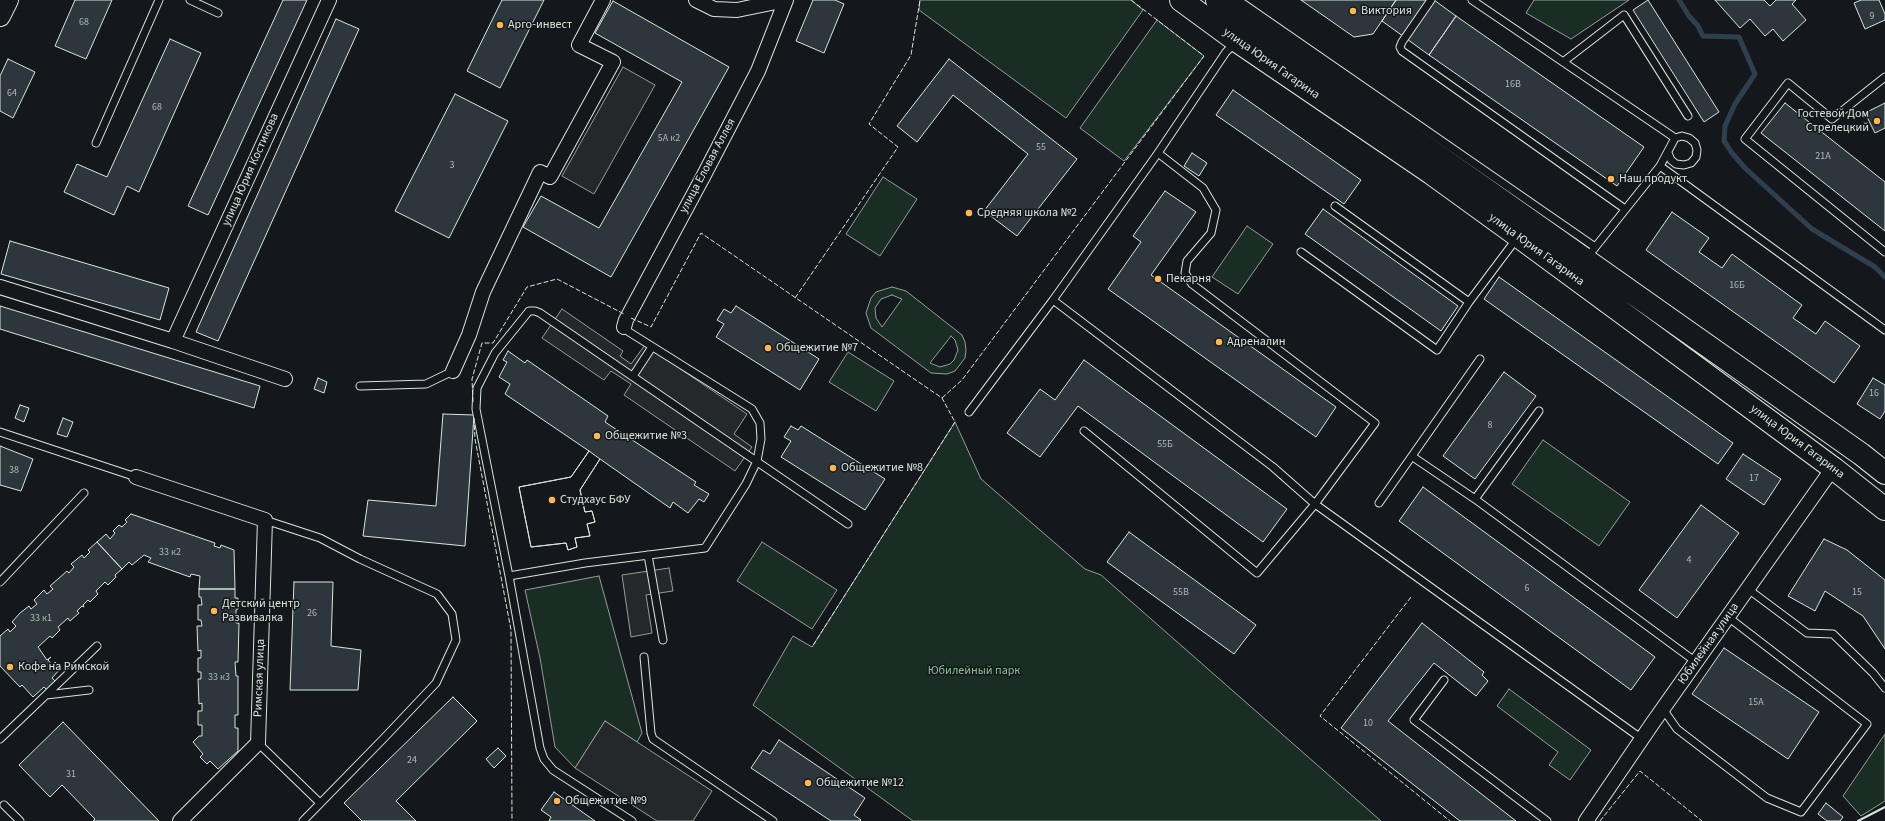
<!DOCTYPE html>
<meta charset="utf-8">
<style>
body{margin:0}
canvas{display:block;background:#14181c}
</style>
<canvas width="1885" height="821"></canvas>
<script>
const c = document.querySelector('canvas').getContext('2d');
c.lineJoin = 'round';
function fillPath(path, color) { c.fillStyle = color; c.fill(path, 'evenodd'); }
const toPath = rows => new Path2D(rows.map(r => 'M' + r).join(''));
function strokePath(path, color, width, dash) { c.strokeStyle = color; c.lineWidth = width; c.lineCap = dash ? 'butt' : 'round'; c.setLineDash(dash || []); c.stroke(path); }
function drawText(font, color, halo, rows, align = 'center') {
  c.font = font + ' "Source Sans 3",sans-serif'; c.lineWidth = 3; c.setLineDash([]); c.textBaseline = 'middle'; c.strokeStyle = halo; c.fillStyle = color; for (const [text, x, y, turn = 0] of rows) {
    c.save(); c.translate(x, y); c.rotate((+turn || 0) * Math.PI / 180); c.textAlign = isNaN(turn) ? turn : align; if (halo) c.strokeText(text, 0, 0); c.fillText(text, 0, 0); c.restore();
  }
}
const green = toPath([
 [920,0,1131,0,1143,10,1066,118,919,10,920,0],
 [1534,0,1629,0,1571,39,1526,13,1534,0],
 [1157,20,1204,56,1124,161,1080,128,1157,20],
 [883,177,917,199,880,256,846,234,883,177],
 [1247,226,1273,244,1238,294,1212,277,1247,226],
 [892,287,906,291,962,335,965,342,966,350,965,358,955,371,947,374,931,373,871,328,866,313,871,298,876,292,892,287],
 [892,295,902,299,882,327,876,318,875,308,881,299,892,295],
 [951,336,955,340,958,350,954,360,950,364,940,367,930,363,951,336],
 [848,352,894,381,876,411,829,382,848,352],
 [955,422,981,479,1085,569,1101,575,1381,821,913,821,753,705,793,636,812,647,955,422],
 [1543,440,1630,502,1599,546,1512,484,1543,440],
 [762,542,837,590,812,629,737,581,762,542],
 [599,576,642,733,637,742,605,721,575,768,555,747,540,658,525,590,599,576],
 [1509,689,1591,750,1570,780,1549,765,1558,752,1497,706,1509,689],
 [1885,734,1885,801,1861,816,1843,796,1885,734]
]);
const parking = toPath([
 [623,67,655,85,594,194,562,176,623,67],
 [562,309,623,351,620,356,631,364,645,345,747,414,734,434,752,447,735,471,624,395,631,384,611,371,604,380,542,338,562,309],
 [669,568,673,591,646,595,652,633,631,637,622,575,669,568],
 [605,721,712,791,693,821,657,821,575,768,605,721]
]);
const stream = toPath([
 [1679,0,1689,16,1698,26,1703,36,1739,37,1755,74,1735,104,1725,126,1724,141,1732,153,1745,168,1812,229,1875,267,1885,277]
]);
const building = toPath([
 [75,0,112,0,86,59,55,46,75,0],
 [283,0,307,0,208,215,188,206,283,0],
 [502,0,544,0,500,88,467,71,502,0],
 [813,0,835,0,844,4,824,53,796,41,813,0],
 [1301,0,1396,0,1373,34,1354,37,1301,0],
 [1396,0,1434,0,1456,16,1429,55,1382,21,1396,0],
 [1648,0,1719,112,1704,122,1633,10,1648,0],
 [1715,0,1764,0,1770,6,1776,0,1796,0,1792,4,1806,20,1783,41,1773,29,1765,36,1750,19,1740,28,1715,0],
 [1861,0,1879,0,1885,14,1885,20,1865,29,1854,3,1861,0],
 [613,1,729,67,611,277,523,227,541,196,599,228,682,82,595,33,613,1],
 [1456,16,1644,147,1617,186,1429,55,1456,16],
 [336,19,359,29,218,341,196,332,336,19],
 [170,39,201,53,139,192,127,186,114,215,64,192,77,164,107,177,170,39],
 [8,59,35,72,13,118,0,111,0,76,8,59],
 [949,59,1077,159,1017,236,984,211,1028,154,953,95,917,142,897,126,949,59],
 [1233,90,1361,180,1344,204,1216,115,1233,90],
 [455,94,508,121,449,238,395,211,455,94],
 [1785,103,1885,182,1885,231,1761,133,1785,103],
 [1885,103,1885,128,1875,133,1865,113,1885,103],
 [1192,153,1207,163,1199,176,1184,166,1192,153],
 [1165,191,1196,212,1151,275,1336,407,1316,437,1108,289,1141,242,1133,236,1165,191],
 [1323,209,1458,306,1441,331,1305,234,1323,209],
 [1672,212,1709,238,1699,252,1722,268,1732,254,1802,305,1793,318,1816,334,1825,321,1860,346,1834,383,1646,250,1672,212],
 [10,241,169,288,160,320,1,274,10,241],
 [1499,277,1733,443,1718,464,1484,299,1499,277],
 [0,306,260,386,254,408,0,329,0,306],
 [736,306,819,359,800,390,716,337,724,324,717,320,724,309,731,313,736,306],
 [508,351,525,363,527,360,608,416,605,422,696,482,694,485,709,494,704,502,699,499,688,513,673,502,670,508,600,459,580,490,585,512,592,511,595,522,587,524,590,536,575,538,577,547,568,550,566,543,531,547,519,487,571,477,589,451,505,394,510,384,499,377,507,362,503,360,508,351],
 [1084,360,1287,509,1263,542,1078,406,1040,457,1007,433,1040,389,1055,400,1084,360],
 [1504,372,1536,396,1475,479,1443,456,1504,372],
 [318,378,327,382,324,393,314,389,318,378],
 [1873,378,1885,385,1885,411,1880,419,1857,404,1873,378],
 [20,405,29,408,24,422,15,418,20,405],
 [443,414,474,415,465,546,363,536,368,500,436,506,443,414],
 [63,418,73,422,67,437,57,434,63,418],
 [791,426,798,430,801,426,885,479,865,510,781,457,791,441,784,437,791,426],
 [0,446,33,459,21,491,0,485,0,446],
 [589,451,600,459,580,490,585,512,592,511,595,522,587,524,590,536,575,538,577,547,568,550,566,543,531,547,519,487,571,477,589,451],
 [1743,454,1781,479,1764,505,1726,479,1743,454],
 [1423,487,1655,657,1631,690,1399,521,1423,487],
 [1701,505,1739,533,1677,618,1639,590,1701,505],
 [131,514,215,543,214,546,220,548,221,545,234,550,235,589,199,589,200,576,191,574,190,577,148,562,151,558,144,555,132,565,129,562,122,569,97,542,106,534,110,539,115,533,113,531,119,525,122,527,127,522,125,520,131,514],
 [1129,532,1256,625,1234,654,1107,562,1129,532],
 [1824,539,1847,550,1885,580,1885,649,1863,616,1825,591,1815,611,1788,596,1824,539],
 [97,542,122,569,115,575,116,577,108,585,105,582,96,591,98,594,90,602,88,600,83,605,84,607,82,606,77,611,79,613,70,621,68,618,58,627,60,630,52,638,50,636,38,647,47,660,51,657,48,660,52,665,55,662,61,668,52,678,55,681,47,690,44,687,33,697,22,685,20,687,0,666,0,636,8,629,10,632,16,626,12,622,20,613,29,606,31,609,37,604,34,600,44,590,47,594,53,589,50,586,67,571,69,573,74,567,71,564,82,555,84,558,90,552,88,550,97,542],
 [294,582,333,582,331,646,361,650,358,690,290,690,294,582],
 [199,589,235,589,235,598,238,598,238,609,236,610,236,623,239,623,238,662,235,662,236,676,238,676,238,715,235,715,235,728,238,728,238,751,218,769,210,761,207,764,200,757,203,754,193,742,199,736,202,736,202,725,198,725,198,711,202,711,202,703,199,704,198,679,201,679,201,672,198,672,198,658,201,658,201,650,198,651,197,626,202,626,201,620,198,620,198,605,202,605,201,597,199,597,199,589],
 [1422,623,1484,672,1482,675,1488,681,1476,696,1434,663,1388,721,1516,821,1460,821,1341,728,1422,623],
 [1724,648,1819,712,1788,759,1692,694,1724,648],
 [453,697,477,721,396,801,416,821,362,821,344,803,453,697],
 [63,722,159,821,93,821,95,819,62,785,50,797,19,765,63,722],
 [779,740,865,798,854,815,861,820,860,821,831,821,751,768,763,750,770,754,779,740],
 [498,748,506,756,494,768,486,759,498,748],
 [554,792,595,821,549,821,551,817,541,810,554,792],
 [1826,803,1843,817,1840,821,1827,821,1818,814,1826,803]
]);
const service = toPath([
 [190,0,218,13],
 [1238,0,1595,247],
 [1431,0,1402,42,1400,47,1402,51,1625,209],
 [1472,0,1675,138,1660,166,1593,250],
 [1563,62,1624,15,1688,116],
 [1885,77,1832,119,1788,83,1745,139,1885,252],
 [96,143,159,0],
 [1158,153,1203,188,1216,210,1211,233,1187,261,1185,273,1192,284,1375,423,1315,504,1642,739],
 [1668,153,1671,160,1676,164,1684,165,1691,163,1696,157,1697,150,1695,143,1689,138,1682,136,1675,138],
 [1660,166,1885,330],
 [1335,206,1469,302,1517,238],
 [1301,252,1437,350,1469,302],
 [633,376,652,347],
 [360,386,426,384,453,371],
 [969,412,1053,300],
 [1084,431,1257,573,1315,504,1273,467,1053,300,1158,153,1226,52,1235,43],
 [0,432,136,477],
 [1413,457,1475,499,1696,662],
 [1475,499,1539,411],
 [1379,503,1480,359],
 [265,520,320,538,360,559,437,594,452,614,456,640,436,683,385,737,303,821],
 [648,555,663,640],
 [509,576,585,563,705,548,746,484,757,461,761,439,760,423,752,409,629,332,624,327],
 [0,582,84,493],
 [1748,589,1807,633,1833,634,1873,673,1885,688],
 [644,657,651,733,653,739,773,821],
 [1444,680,1414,720,1547,821],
 [46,695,97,646],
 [1663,709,1677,729,1767,798,1801,812,1867,724,1728,617],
 [0,739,46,695,89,690],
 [258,743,320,803],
 [4,805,20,821],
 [632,821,553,770,544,759,540,748,509,576,476,409,477,388,495,353,529,311,535,311,540,313,848,524]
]);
const minor = toPath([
 [696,0,714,9,737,10,786,0],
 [0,287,173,341,285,379],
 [624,327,626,320,704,175,758,71,786,0],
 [173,341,329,0],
 [453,371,469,335,483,292,540,172,550,177,613,62,579,45,603,0],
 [136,477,265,520,258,743,180,821],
 [1586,821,1652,724,1833,468]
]);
const secondary = toPath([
 [0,16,8,0]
]);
const primary = toPath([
 [1181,0,1237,41,1431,173,1518,236,1833,468,1885,509],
 [1217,0,1861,454,1885,473]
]);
const fence = toPath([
 [795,298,898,147,869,124,911,55,920,0],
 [631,318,651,327,701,233,942,398,955,422,812,647],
 [942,398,962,380,1204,56,1131,0],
 [473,402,472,379,482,343,493,343,527,287,557,279,624,314],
 [474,418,475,439,511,630,512,821],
 [1411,597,1320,716,1450,821],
 [1600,821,1640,771,1702,821]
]);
const wall = toPath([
 [1858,821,1885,807]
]);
const markers = [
 [1353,11,4,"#ffb74d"],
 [500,25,4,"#ffb74d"],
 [1877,121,4,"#ffb74d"],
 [1611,179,4,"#ffb74d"],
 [969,213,4,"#ffb74d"],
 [1158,279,4,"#ffb74d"],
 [1219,342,4,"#ffb74d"],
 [768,348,4,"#ffb74d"],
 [597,436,4,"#ffb74d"],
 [833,468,4,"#ffb74d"],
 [552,500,4,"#ffb74d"],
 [214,611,4,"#ffb74d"],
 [10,667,4,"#ffb74d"],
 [808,783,4,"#ffb74d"],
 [557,801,4,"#ffb74d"]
];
const numberNames = [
 ["9",1872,17],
 ["68",84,23],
 ["16В",1513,85],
 ["64",12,94],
 ["68",157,108],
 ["5А к2",669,139],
 ["55",1041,148],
 ["21А",1823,157],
 ["3",452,166],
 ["16Б",1737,286],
 ["16",1874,394],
 ["8",1490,426],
 ["55Б",1165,445],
 ["38",14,471],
 ["17",1754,479],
 ["33 к2",170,553],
 ["4",1689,561],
 ["6",1527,589],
 ["55В",1181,593],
 ["15",1857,593],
 ["26",312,614],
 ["33 к1",41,619],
 ["33 к3",219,678],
 ["15А",1756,703],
 ["10",1368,724],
 ["24",412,761],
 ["31",71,775]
];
const poiNames = [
 ["Виктория",1361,11],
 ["Арго-инвест",508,25],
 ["Гостевой Дом",1869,114,"right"],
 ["Стрелецкий",1869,128,"right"],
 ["Наш продукт",1619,179],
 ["Средняя школа №2",977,213],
 ["Пекарня",1166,279],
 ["Адреналин",1227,342],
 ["Общежитие №7",776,348],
 ["Общежитие №3",605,436],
 ["Общежитие №8",841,468],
 ["Студхаус БФУ",560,500],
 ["Детский центр",222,604],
 ["Развивалка",222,618],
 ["Кофе на Римской",18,667],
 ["Общежитие №12",816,783],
 ["Общежитие №9",565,801]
];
const streetNames = [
 ["улица Юрия Гагарина",1271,64,35],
 ["улица Еловая Аллея",708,166,-62],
 ["улица Юрия Костикова",251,170,-66],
 ["улица Юрия Гагарина",1536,250,36],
 ["улица Юрия Гагарина",1797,442,37],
 ["Юбилейная улица",1709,644,-55],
 ["Римская улица",260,678,-88]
];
const parkNames = [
 ["Юбилейный парк",974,671]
];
fillPath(green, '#1a2d24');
strokePath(green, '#939e99', 1);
fillPath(parking, '#24282b');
strokePath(parking, '#939e99', 1);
strokePath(stream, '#2f3f4d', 5);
fillPath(building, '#2c363c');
strokePath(building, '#d8e6dc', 1);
strokePath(service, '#d8e6dc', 9);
strokePath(minor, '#d8e6dc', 16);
strokePath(secondary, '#d8e6dc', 22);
strokePath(primary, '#d8e6dc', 24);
strokePath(service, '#14181c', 7);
strokePath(minor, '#14181c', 14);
strokePath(secondary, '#14181c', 20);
strokePath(primary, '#14181c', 22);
strokePath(fence, '#d8e6dc', 1, [5, 2]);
strokePath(wall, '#d8e6dc', 2);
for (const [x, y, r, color] of markers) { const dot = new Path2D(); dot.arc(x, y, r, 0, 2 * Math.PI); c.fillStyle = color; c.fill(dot); strokePath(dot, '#14181c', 1.5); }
drawText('10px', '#adbab4', null, numberNames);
drawText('12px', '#d8e6dc', '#14181c', poiNames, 'left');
drawText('12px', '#d8e6dc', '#14181c', streetNames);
drawText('12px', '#8ac095', '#14181c', parkNames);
</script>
